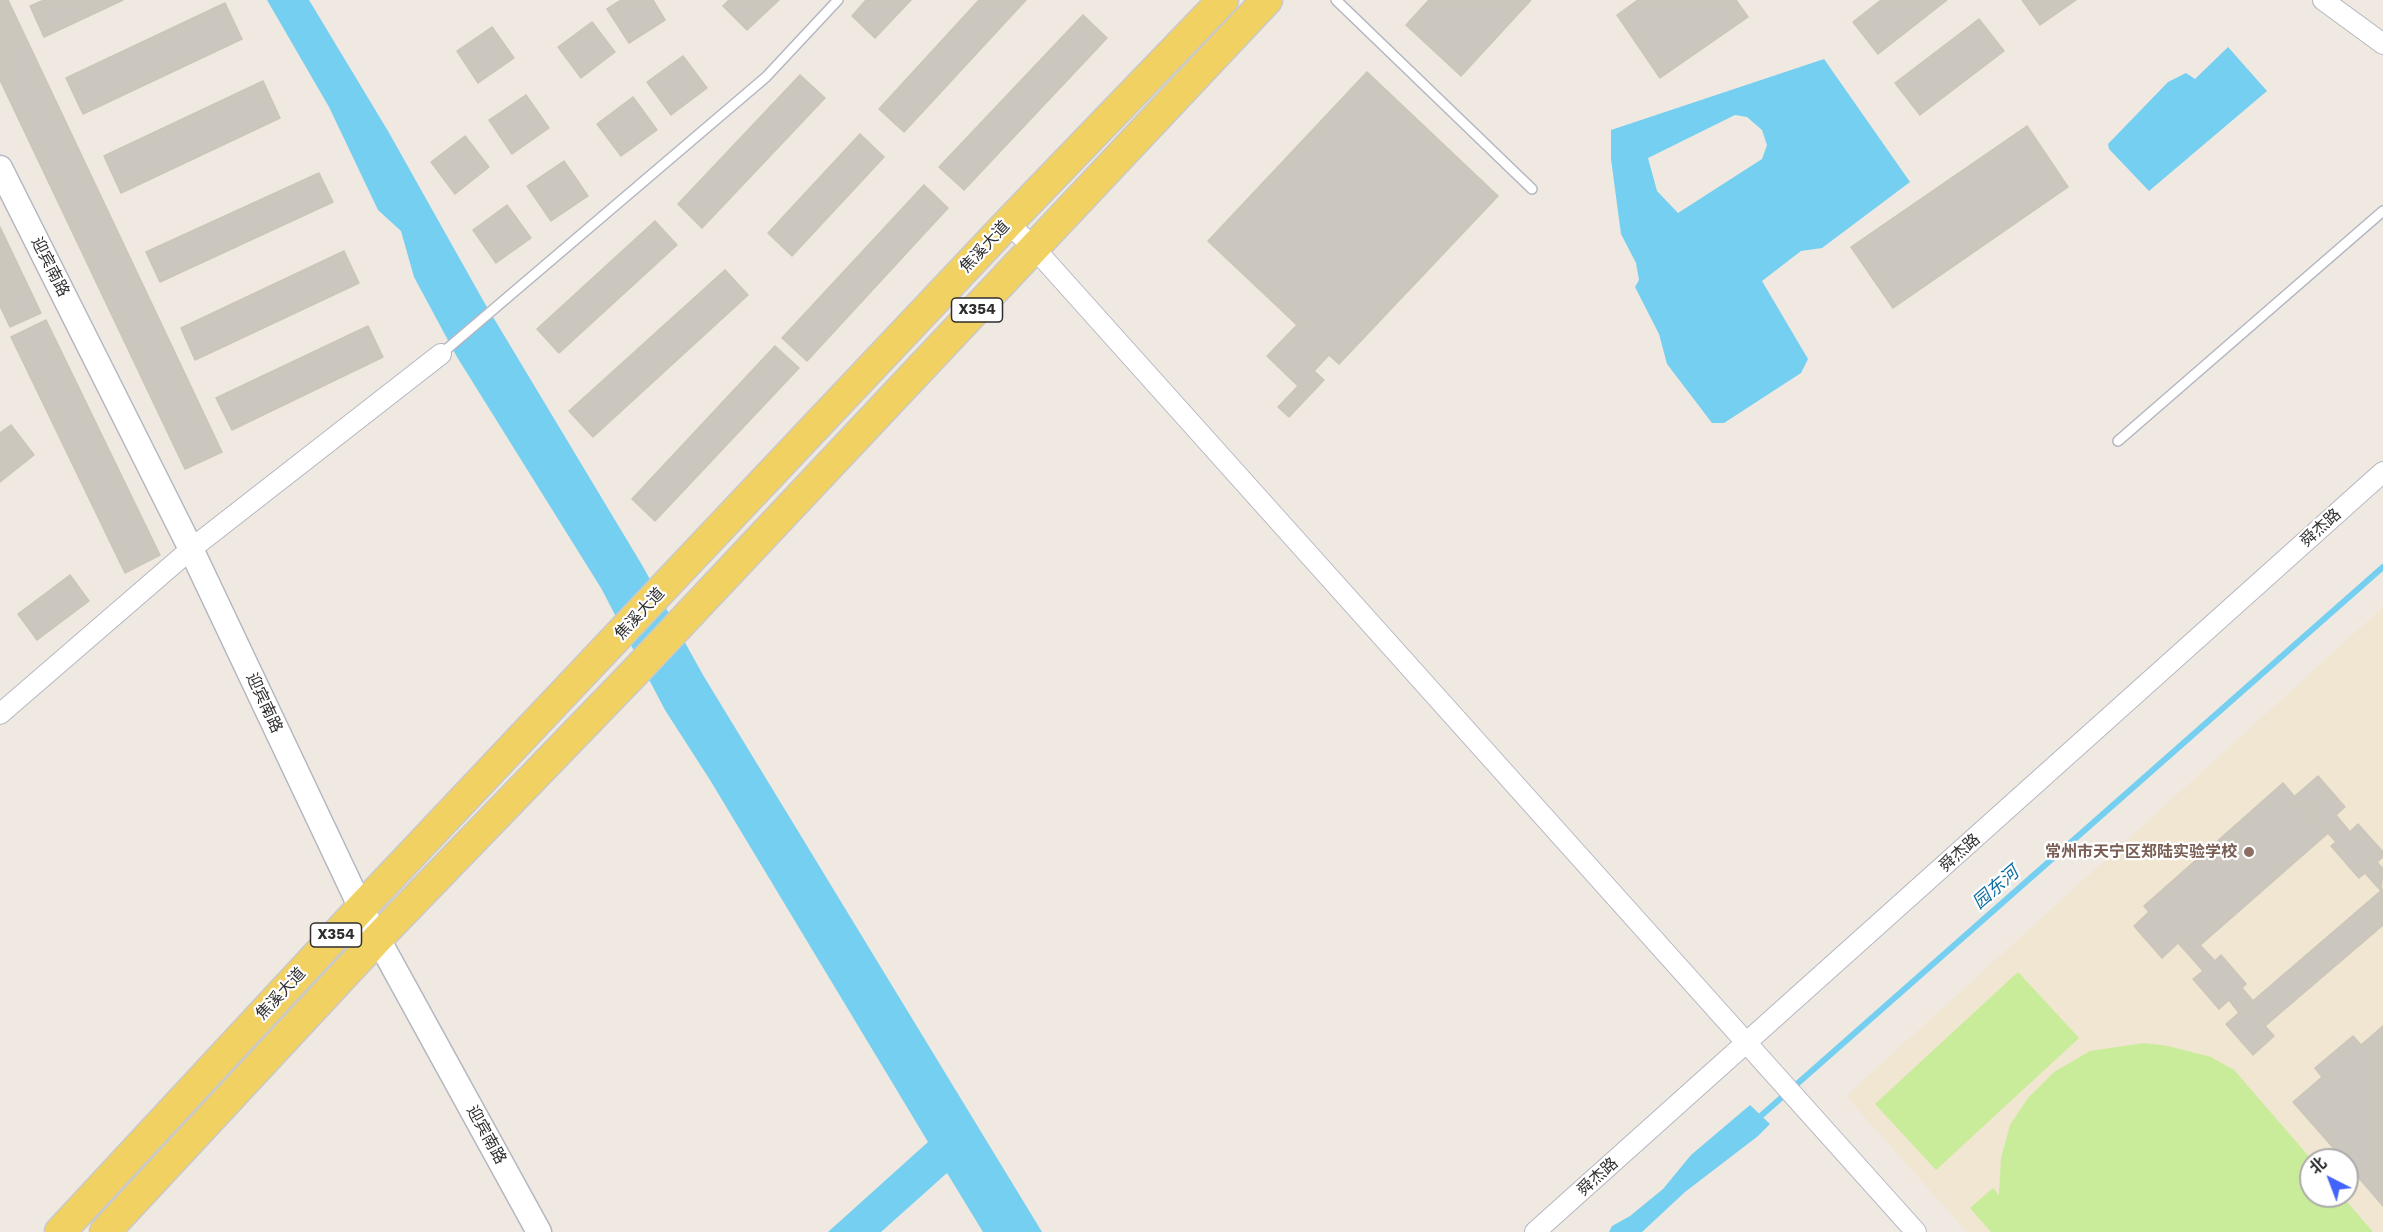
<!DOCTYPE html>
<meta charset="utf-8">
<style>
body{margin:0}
#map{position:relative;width:2383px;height:1232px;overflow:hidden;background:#efe9e1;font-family:"Work Sans","Noto Sans SC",sans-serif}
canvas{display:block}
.north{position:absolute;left:2299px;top:1148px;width:60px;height:60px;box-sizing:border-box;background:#fff;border:2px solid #ababab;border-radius:50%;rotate:318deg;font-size:16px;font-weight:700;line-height:24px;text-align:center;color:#2e2e2e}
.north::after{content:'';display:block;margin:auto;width:21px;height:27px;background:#4264fb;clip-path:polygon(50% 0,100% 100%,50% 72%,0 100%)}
</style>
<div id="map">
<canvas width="2383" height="1232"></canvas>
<div class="north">北</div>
</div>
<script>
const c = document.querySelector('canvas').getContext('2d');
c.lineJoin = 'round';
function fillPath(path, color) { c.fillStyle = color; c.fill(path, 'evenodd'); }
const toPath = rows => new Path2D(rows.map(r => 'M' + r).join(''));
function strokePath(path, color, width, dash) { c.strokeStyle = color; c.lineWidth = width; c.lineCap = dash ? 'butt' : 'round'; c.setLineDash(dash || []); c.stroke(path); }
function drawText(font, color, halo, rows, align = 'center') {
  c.font = font + ' "Work Sans","Noto Sans SC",sans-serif'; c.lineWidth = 4.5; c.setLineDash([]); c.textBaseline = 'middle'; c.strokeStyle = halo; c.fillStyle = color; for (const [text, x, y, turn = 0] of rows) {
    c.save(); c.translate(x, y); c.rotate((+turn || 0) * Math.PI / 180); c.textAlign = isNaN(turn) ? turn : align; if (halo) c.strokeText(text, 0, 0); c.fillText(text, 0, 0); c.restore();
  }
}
const education = toPath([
 [2383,607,2383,1232,1967,1232,1846,1096],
 [2311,1160,2347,1160,2347,1196,2311,1196]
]);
const pitch = toPath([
 [2018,972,2079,1038,1936,1170,1875,1104],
 [2144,1043,2168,1046,2211,1057,2234,1070,2312,1160,2311,1196,2342,1196,2373,1232,1991,1232,1970,1208,1993,1188,1999,1195,2001,1158,2010,1125,2028,1098,2054,1072,2090,1051]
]);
const water = toPath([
 [267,0,309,0,388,131,484,302,642,565,703,675,1042,1232,983,1232,947,1173,881,1232,828,1232,928,1142,710,780,665,710,601,588,457,357,414,277,401,231,378,210,329,107],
 [2228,47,2267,91,2149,191,2109,149,2108,144,2168,82,2186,73,2195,79],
 [1824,59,1910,182,1822,248,1801,251,1762,281,1808,359,1801,373,1724,423,1712,423,1667,364,1659,334,1635,287,1639,280,1636,263,1621,234,1611,159,1611,130],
 [1735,115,1747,117,1762,130,1767,145,1762,159,1678,213,1657,191,1648,158],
 [1750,1105,1770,1124,1758,1136,1685,1192,1642,1232,1609,1232,1612,1226,1630,1216,1663,1189,1691,1155]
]);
const stream = toPath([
 [1755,1121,2383,567]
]);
const building = toPath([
 [8,0,222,452,185,469,0,80,0,1,8,0],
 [44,0,123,0,44,37,30,6,44,0],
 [621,0,653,0,665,20,629,43,607,9,621,0],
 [729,0,779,0,747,30,723,6,729,0],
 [866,0,911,0,875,38,852,16,866,0],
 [979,0,1026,0,904,132,879,109,979,0],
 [1429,0,1531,0,1461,76,1406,25,1429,0],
 [1638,0,1736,0,1748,17,1660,78,1617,15,1638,0],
 [1881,0,1947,0,1878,54,1853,22,1881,0],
 [2022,0,2076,0,2040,25,2022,0],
 [225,3,242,39,83,114,66,78,225,3],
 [1083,15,1107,38,964,190,939,167,1083,15],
 [1979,19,2004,51,1920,115,1895,83,1979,19],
 [592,22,615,52,581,78,558,47,592,22],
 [492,27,514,58,478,83,457,51,492,27],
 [683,56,707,88,671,115,647,82,683,56],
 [1367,72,1498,196,1339,364,1329,355,1314,371,1324,380,1289,417,1278,407,1298,386,1267,356,1297,325,1208,241,1367,72],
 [800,75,825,98,702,228,678,204,800,75],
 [263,81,280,118,121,193,104,156,263,81],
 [526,95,549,128,512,154,489,120,526,95],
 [633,97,657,130,621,156,597,124,633,97],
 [2027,126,2068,187,1893,308,1851,247,2027,126],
 [860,134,884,157,792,256,768,233,860,134],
 [465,136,489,167,455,194,431,162,465,136],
 [564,161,588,196,551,221,527,186,564,161],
 [319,173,333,202,160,282,146,252,319,173],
 [924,185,948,208,807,361,782,338,924,185],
 [507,205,531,238,496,263,473,230,507,205],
 [655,221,677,245,559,353,537,329,655,221],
 [0,227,41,313,10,327,0,306,0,227],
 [344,251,359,283,195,360,181,328,344,251],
 [725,270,748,295,593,437,569,411,725,270],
 [46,320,160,555,125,573,11,337,46,320],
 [368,326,383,357,232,430,216,398,368,326],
 [775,346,799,368,655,521,632,499,775,346],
 [11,425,34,455,0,482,0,433,11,425],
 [70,575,89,601,37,640,18,614,70,575],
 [2318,776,2345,807,2336,815,2350,832,2358,824,2383,852,2383,857,2377,862,2383,869,2381,891,2365,873,2359,878,2331,846,2336,842,2295,796,2318,776],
 [2283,783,2327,834,2189,955,2178,943,2162,958,2134,926,2149,912,2144,906,2283,783],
 [2383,889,2383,925,2265,1026,2274,1036,2253,1055,2226,1024,2383,889],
 [2200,945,2215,961,2221,955,2246,984,2242,988,2253,1001,2239,1013,2229,1000,2219,1009,2193,979,2203,971,2189,955,2200,945],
 [2383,1026,2383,1206,2347,1164,2347,1160,2344,1160,2293,1102,2322,1077,2315,1068,2353,1036,2361,1045,2383,1026]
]);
const service = toPath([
 [1336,0,1532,189],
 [441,354,766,77,838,0],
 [2118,441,2383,211]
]);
const minor = toPath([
 [2323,0,2383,44],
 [1008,223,1035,249,1916,1232],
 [0,714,191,549,441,354],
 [1535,1232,2383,472]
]);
const tertiary = toPath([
 [0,168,191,549,361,908,539,1232]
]);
const primary = toPath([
 [60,1232,361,908,1008,223,1223,0],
 [105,1232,379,937,635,672,1267,0]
]);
const markers = [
 [2249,852,6,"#8d6e63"]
];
const shields = [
 [977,310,51],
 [336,935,51]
];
const shieldNames = [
 ["X354",977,310],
 ["X354",336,935]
];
const streetNames = [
 ["焦溪大道",985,247,-47],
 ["迎宾南路",50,267,63],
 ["舜杰路",2321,528,-42],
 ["焦溪大道",640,614,-47],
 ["迎宾南路",264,703,65],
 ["舜杰路",1960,853,-42],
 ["焦溪大道",281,994,-47],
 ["迎宾南路",486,1135,61],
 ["舜杰路",1598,1177,-42]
];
const educationNames = [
 ["常州市天宁区郑陆实验学校",2237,852]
];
const waterNames = [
 ["园东河",1996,888,-41]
];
fillPath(education, '#f0e6d1');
fillPath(pitch, '#c9ec9a');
fillPath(water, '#75cff0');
strokePath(stream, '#75cff0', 6);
fillPath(building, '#cbc7bf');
strokePath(building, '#cbc5ba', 1.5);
strokePath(service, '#b4b7c1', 12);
strokePath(minor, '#b4b7c1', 22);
strokePath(tertiary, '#b4b7c1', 27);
strokePath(primary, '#c9c9c9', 33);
strokePath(service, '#fff', 9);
strokePath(minor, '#fff', 20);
strokePath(tertiary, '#fff', 24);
strokePath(primary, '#f2d163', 30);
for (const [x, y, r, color] of markers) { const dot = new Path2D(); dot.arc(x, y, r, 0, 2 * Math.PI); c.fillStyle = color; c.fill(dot); strokePath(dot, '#fff', 2); }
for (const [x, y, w] of shields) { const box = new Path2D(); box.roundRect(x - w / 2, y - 12, w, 24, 4.5); c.fillStyle = '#fff'; c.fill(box); strokePath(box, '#2e2e2e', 1.5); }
drawText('bold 15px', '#2e2e2e', null, shieldNames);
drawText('16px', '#2e2e2e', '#fff', streetNames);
drawText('bold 16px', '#785e54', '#fff', educationNames, 'right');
drawText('italic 18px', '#0d6fa3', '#fff', waterNames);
</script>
